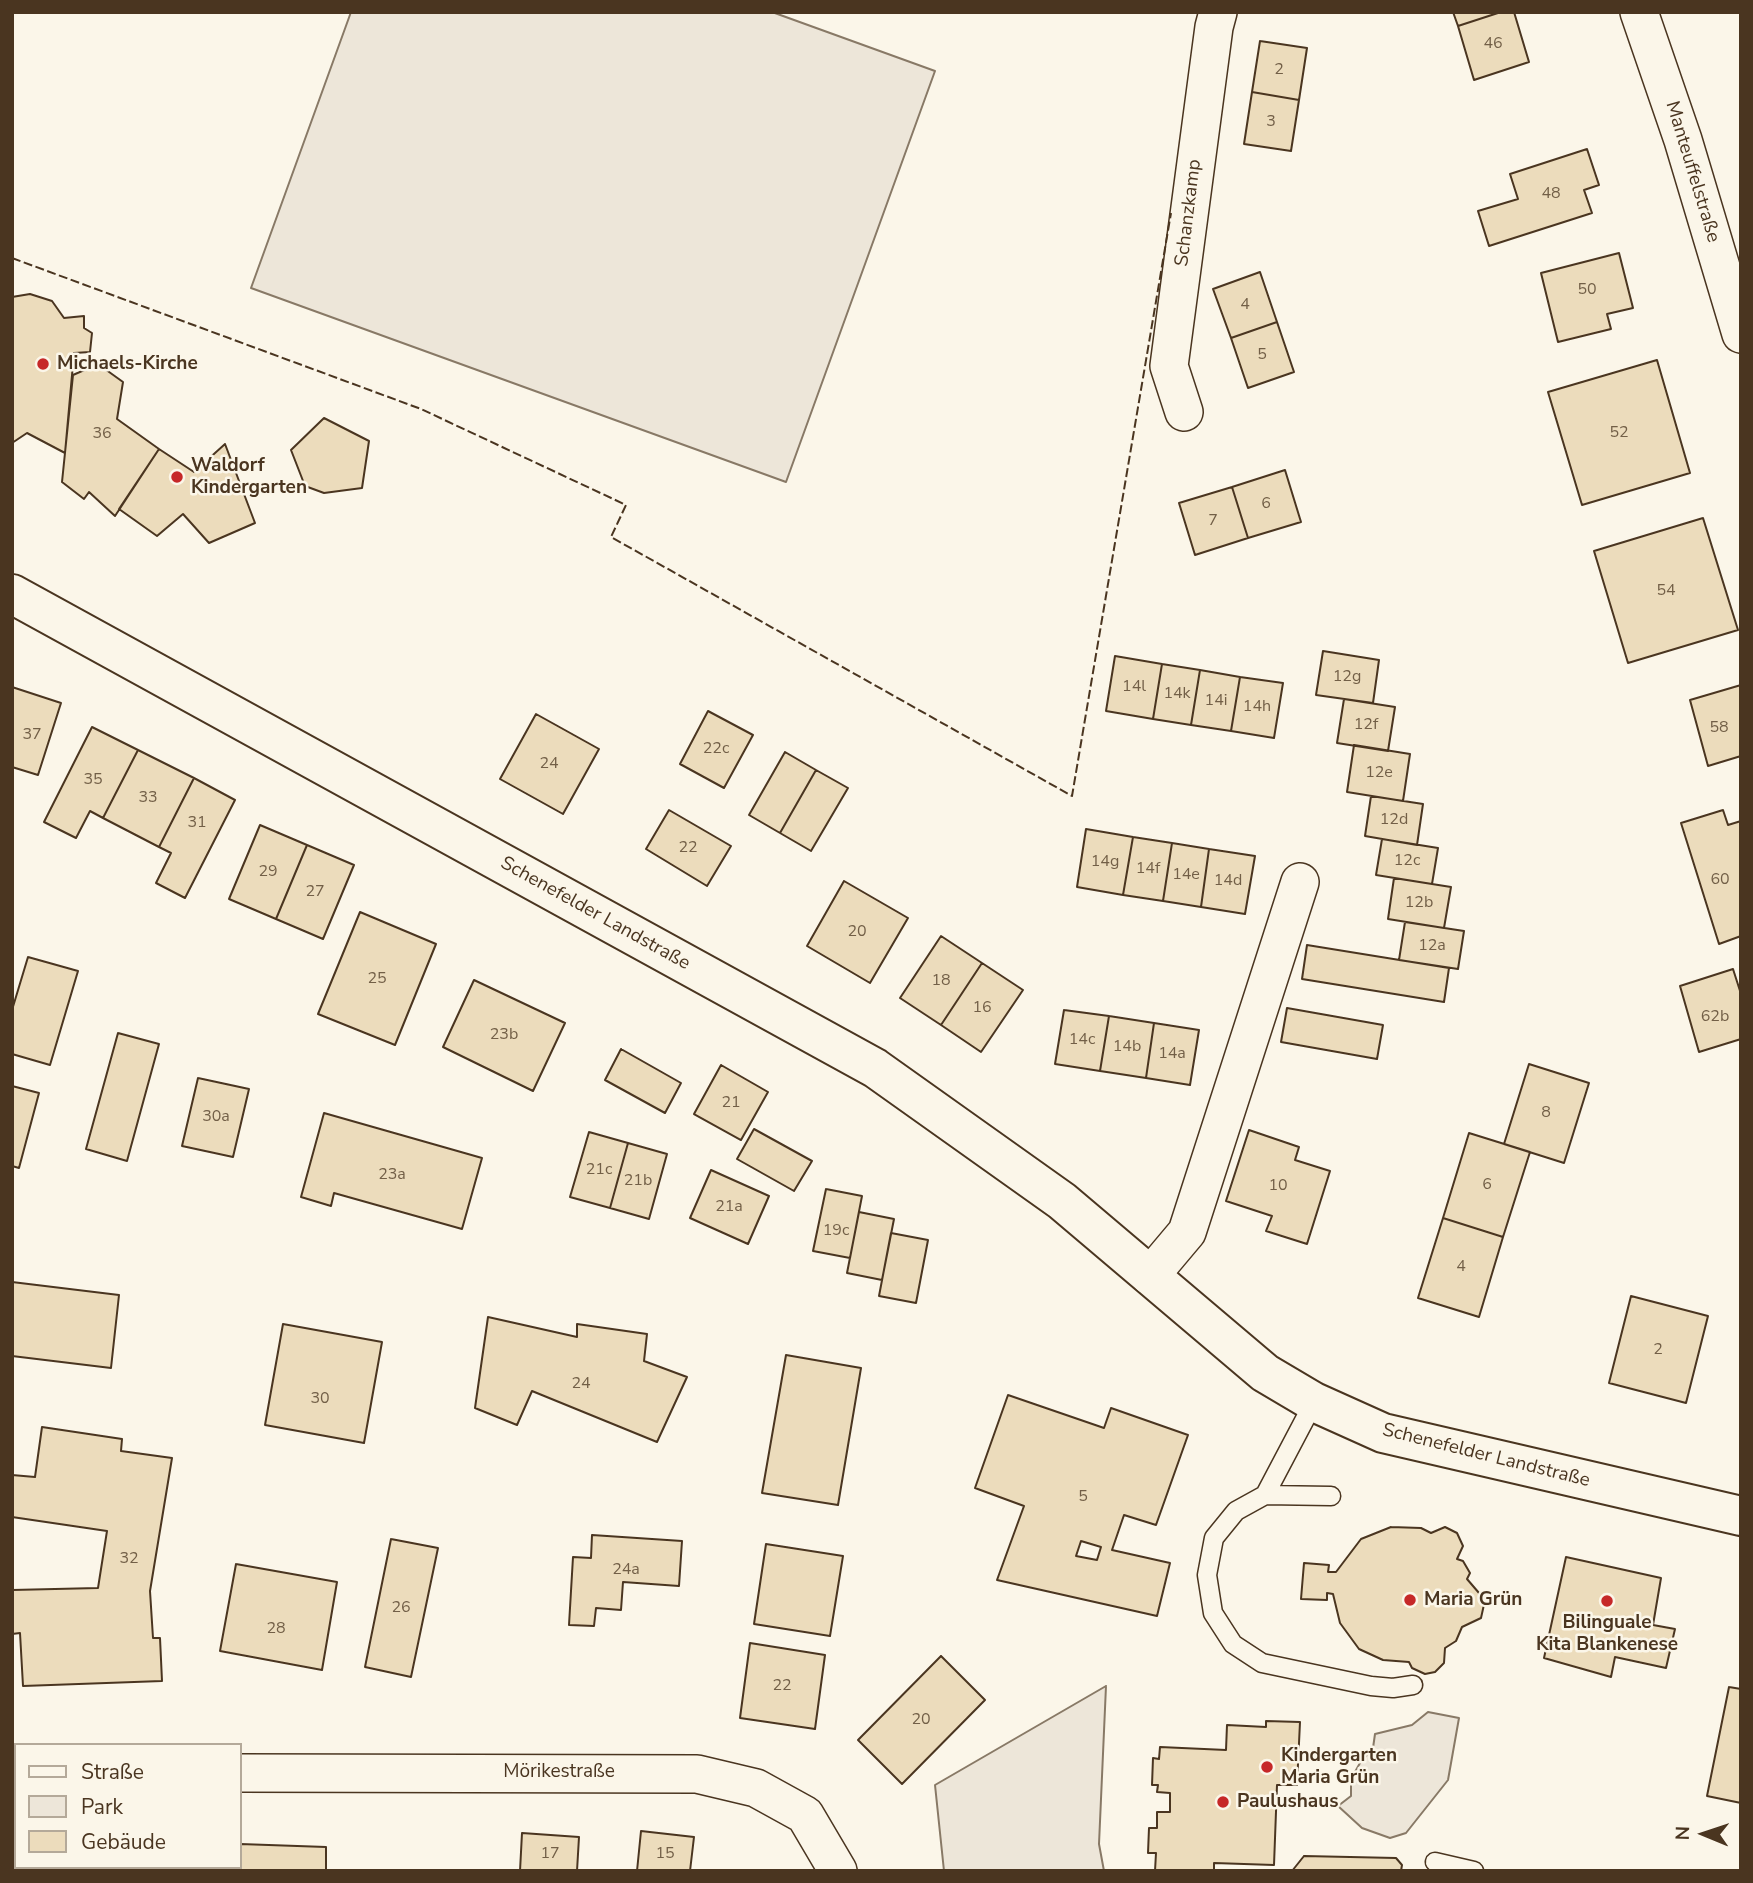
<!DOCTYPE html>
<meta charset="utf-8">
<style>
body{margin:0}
#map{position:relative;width:1753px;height:1883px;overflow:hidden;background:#fbf6e9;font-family:"Nunito Sans",sans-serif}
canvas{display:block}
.frame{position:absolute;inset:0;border:14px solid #4a3520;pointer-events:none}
.legend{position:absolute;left:14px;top:1743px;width:228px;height:126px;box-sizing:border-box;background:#fbf6e9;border:2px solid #b4a999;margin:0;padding:9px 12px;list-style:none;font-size:21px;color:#4a3520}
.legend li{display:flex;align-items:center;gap:14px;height:35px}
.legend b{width:35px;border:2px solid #b4a999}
.north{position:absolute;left:1669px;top:1799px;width:70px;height:70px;-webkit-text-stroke:5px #fbf6e9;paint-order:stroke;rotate:272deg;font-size:19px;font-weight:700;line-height:28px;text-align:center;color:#4a3520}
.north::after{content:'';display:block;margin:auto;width:24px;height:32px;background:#4a3520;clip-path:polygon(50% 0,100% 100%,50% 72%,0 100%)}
</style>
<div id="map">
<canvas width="1753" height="1883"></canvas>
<div class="frame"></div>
<ul class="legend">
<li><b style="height:9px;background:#fbf6e9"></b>Straße</li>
<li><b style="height:19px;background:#ede6d9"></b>Park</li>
<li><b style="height:19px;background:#ecdcbc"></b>Gebäude</li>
</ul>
<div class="north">N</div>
</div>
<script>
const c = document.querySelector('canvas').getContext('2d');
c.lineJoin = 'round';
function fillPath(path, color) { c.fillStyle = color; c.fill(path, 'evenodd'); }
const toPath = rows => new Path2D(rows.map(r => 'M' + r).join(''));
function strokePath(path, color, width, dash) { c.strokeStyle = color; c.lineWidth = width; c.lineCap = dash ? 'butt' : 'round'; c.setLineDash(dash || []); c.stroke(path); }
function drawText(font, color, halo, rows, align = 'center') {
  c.font = font + ' "Nunito Sans",sans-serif'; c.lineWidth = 5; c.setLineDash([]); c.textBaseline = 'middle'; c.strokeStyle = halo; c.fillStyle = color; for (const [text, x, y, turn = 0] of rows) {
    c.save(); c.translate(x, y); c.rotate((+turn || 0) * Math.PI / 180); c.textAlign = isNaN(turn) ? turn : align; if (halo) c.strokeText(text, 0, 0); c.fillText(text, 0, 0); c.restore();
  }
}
const green = toPath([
 [351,12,772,12,935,71,786,482,251,288,351,12],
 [1106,1686,1099,1844,1104,1871,944,1871,935,1785,1106,1686],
 [1428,1712,1459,1718,1448,1780,1406,1833,1390,1838,1362,1828,1338,1806,1351,1796,1351,1779,1360,1763,1373,1748,1375,1734,1412,1725,1428,1712]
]);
const building = toPath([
 [1453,12,1501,12,1458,26,1453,12],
 [1501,12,1514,12,1529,62,1474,80,1458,26,1501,12],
 [1260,41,1307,48,1299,100,1252,92,1260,41],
 [1252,92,1299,100,1291,151,1244,144,1252,92],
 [1587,149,1599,185,1584,190,1592,213,1489,246,1478,211,1518,199,1510,174,1587,149],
 [1619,253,1633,308,1607,314,1611,329,1558,342,1541,273,1619,253],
 [1260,272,1277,322,1231,338,1213,289,1260,272],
 [30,294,52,301,64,318,84,316,84,328,92,333,90,352,74,353,65,453,27,433,12,443,12,297,30,294],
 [1277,322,1294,372,1248,388,1231,338,1277,322],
 [1657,360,1690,473,1582,505,1548,392,1657,360],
 [98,364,123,382,117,419,159,449,115,516,89,492,84,499,62,482,73,375,98,364],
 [324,418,369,441,362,488,324,493,305,486,291,450,324,418],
 [225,444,255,523,209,543,183,514,157,536,119,509,159,449,194,472,225,444],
 [1285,470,1301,522,1248,538,1232,487,1285,470],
 [1232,487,1248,538,1195,555,1179,503,1232,487],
 [1703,518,1738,630,1628,663,1594,551,1703,518],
 [1323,651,1379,660,1373,703,1316,695,1323,651],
 [1115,656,1162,664,1153,719,1106,711,1115,656],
 [1162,664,1200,670,1191,725,1153,719,1162,664],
 [1200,670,1240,677,1231,731,1191,725,1200,670],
 [1240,677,1283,683,1274,738,1231,731,1240,677],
 [1741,685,1741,756,1708,766,1690,700,1741,685],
 [12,687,61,703,38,775,12,767,12,687],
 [1344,699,1395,707,1388,751,1337,743,1344,699],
 [708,711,753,735,724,788,680,764,708,711],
 [536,714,599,749,563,814,500,779,536,714],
 [92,727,138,750,103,818,90,811,76,838,44,822,92,727],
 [1354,745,1410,754,1403,801,1347,792,1354,745],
 [138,750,194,778,159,847,103,818,138,750],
 [785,752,816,770,780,833,749,815,785,752],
 [816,770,848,788,811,851,780,833,816,770],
 [194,778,235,800,185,898,156,883,171,853,159,847,194,778],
 [1371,796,1423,804,1417,845,1365,836,1371,796],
 [669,810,731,846,707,886,646,849,669,810],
 [1723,810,1728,825,1741,821,1741,936,1719,944,1681,823,1723,810],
 [260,825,307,845,276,919,229,899,260,825],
 [1086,829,1133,837,1123,895,1077,887,1086,829],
 [1133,837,1172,843,1163,901,1123,895,1133,837],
 [1382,839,1438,848,1432,884,1376,875,1382,839],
 [1172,843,1209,849,1201,907,1163,901,1172,843],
 [307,845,354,865,323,939,276,919,307,845],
 [1209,849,1255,856,1245,914,1201,907,1209,849],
 [1394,878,1451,887,1444,928,1388,919,1394,878],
 [844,881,908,918,870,983,807,946,844,881],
 [360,912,436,944,395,1045,318,1014,360,912],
 [1405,922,1464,931,1458,969,1399,960,1405,922],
 [941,936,982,963,941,1025,900,998,941,936],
 [1307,945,1449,968,1444,1002,1302,979,1307,945],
 [28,957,78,971,50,1065,12,1054,12,1010,28,957],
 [982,963,1023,990,981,1052,941,1025,982,963],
 [1733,969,1741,994,1741,1039,1699,1052,1680,986,1733,969],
 [474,980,565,1023,533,1091,443,1047,474,980],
 [1287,1008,1383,1025,1377,1059,1281,1042,1287,1008],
 [1064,1010,1109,1016,1100,1071,1055,1064,1064,1010],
 [1109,1016,1154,1023,1146,1078,1100,1071,1109,1016],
 [1154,1023,1199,1030,1190,1085,1146,1078,1154,1023],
 [118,1033,159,1044,127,1161,86,1149,118,1033],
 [621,1049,681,1083,665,1113,605,1080,621,1049],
 [1529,1064,1589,1083,1564,1163,1504,1144,1529,1064],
 [721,1065,768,1092,741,1140,694,1114,721,1065],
 [198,1078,249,1089,233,1157,182,1146,198,1078],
 [12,1086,39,1093,19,1168,12,1166,12,1086],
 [324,1113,482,1158,462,1229,334,1193,331,1206,301,1197,324,1113],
 [754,1129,812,1161,794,1191,737,1159,754,1129],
 [1249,1130,1299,1147,1295,1160,1330,1171,1307,1244,1266,1231,1272,1216,1226,1201,1249,1130],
 [589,1132,628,1143,610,1208,570,1197,589,1132],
 [1469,1133,1530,1152,1503,1237,1443,1218,1469,1133],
 [628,1143,667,1154,649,1219,610,1208,628,1143],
 [711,1170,769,1196,748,1244,690,1218,711,1170],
 [826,1189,862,1196,850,1258,813,1251,826,1189],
 [859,1212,894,1219,882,1280,847,1273,859,1212],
 [1443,1218,1503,1237,1479,1317,1418,1298,1443,1218],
 [891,1233,928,1240,916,1303,879,1296,891,1233],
 [12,1282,119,1295,111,1368,12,1356,12,1282],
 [1631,1296,1708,1316,1686,1403,1609,1383,1631,1296],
 [488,1317,577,1337,577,1324,647,1334,644,1361,687,1377,657,1442,532,1391,517,1425,475,1408,488,1317],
 [283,1324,382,1342,364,1443,265,1425,283,1324],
 [786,1355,861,1368,838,1505,762,1493,786,1355],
 [1008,1395,1104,1428,1111,1408,1188,1435,1156,1525,1124,1515,1112,1550,1170,1563,1157,1616,997,1580,1024,1506,975,1488,1008,1395],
 [1081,1541,1101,1547,1097,1560,1076,1556,1081,1541],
 [42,1427,122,1439,121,1451,172,1458,150,1591,153,1638,160,1638,162,1681,23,1686,20,1633,12,1634,12,1590,98,1588,107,1531,12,1517,12,1475,35,1477,42,1427],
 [1391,1527,1421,1528,1431,1533,1445,1527,1457,1533,1463,1546,1457,1559,1463,1561,1470,1573,1467,1579,1485,1600,1481,1618,1462,1627,1456,1641,1445,1648,1444,1663,1435,1672,1425,1674,1412,1668,1409,1662,1383,1660,1359,1649,1340,1623,1333,1594,1327,1593,1327,1600,1301,1599,1304,1563,1329,1565,1328,1572,1336,1572,1361,1539,1391,1527],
 [592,1535,682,1541,679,1586,623,1582,621,1610,596,1608,594,1626,569,1625,573,1557,591,1558,592,1535],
 [391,1539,438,1548,411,1677,365,1667,391,1539],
 [766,1544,843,1556,830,1636,754,1624,766,1544],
 [1566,1557,1661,1578,1653,1625,1675,1629,1666,1668,1615,1657,1611,1677,1544,1658,1566,1557],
 [236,1564,337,1582,322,1670,220,1651,236,1564],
 [750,1643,825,1655,815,1729,740,1718,750,1643],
 [941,1656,985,1700,902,1784,858,1740,941,1656],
 [1729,1687,1741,1689,1741,1803,1707,1796,1729,1687],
 [1266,1721,1300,1722,1297,1785,1277,1785,1274,1865,1214,1863,1214,1871,1155,1871,1156,1853,1148,1853,1149,1828,1157,1828,1157,1812,1170,1812,1170,1793,1157,1792,1158,1785,1152,1785,1153,1758,1159,1759,1160,1747,1226,1750,1227,1725,1266,1727,1266,1721],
 [641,1831,694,1837,690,1871,637,1871,641,1831],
 [522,1833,579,1837,577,1871,520,1871,522,1833],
 [240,1844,326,1847,326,1871,176,1871,177,1867,240,1867,240,1844],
 [1304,1856,1396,1858,1402,1865,1401,1871,1292,1871,1304,1856],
 [94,1867,95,1871,12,1871,21,1867,94,1867]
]);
const lane = toPath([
 [1314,1402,1265,1495,1236,1511,1214,1538,1207,1575,1213,1613,1233,1644,1262,1663,1371,1686,1393,1688,1413,1685],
 [1265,1495,1331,1496],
 [1435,1862,1474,1871]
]);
const street = toPath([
 [1639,12,1683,140,1741,334],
 [1184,412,1169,366,1214,27,1218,12],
 [1150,1276,1187,1232,1300,882],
 [240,1773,697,1774,756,1788,805,1815,838,1871],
 [12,1784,16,1783]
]);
const secondary = toPath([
 [12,594,875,1068,1062,1201,1265,1373,1314,1402,1383,1433,1741,1516]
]);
const fence = toPath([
 [12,258,421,409,626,505,611,537,1072,796,1171,213]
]);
const markers = [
 [43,364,7,"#c62828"],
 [177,477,7,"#c62828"],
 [1410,1600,7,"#c62828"],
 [1607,1601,7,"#c62828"],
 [1267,1767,7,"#c62828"],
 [1223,1802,7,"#c62828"]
];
const numberNames = [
 ["46",1493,44],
 ["2",1279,70],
 ["3",1271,122],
 ["48",1551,194],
 ["50",1587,290],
 ["4",1245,305],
 ["5",1262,355],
 ["52",1619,433],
 ["36",102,434],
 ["6",1266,504],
 ["7",1213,521],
 ["54",1666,591],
 ["12g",1347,677],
 ["14l",1134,687],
 ["14k",1177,694],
 ["14i",1216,701],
 ["14h",1257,707],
 ["12f",1366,725],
 ["58",1719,728],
 ["37",32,735],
 ["22c",716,749],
 ["24",549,764],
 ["12e",1379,773],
 ["35",93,780],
 ["33",148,798],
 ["12d",1394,820],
 ["31",197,823],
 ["22",688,848],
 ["12c",1407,861],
 ["14g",1105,862],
 ["14f",1148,869],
 ["29",268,872],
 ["14e",1186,875],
 ["60",1720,880],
 ["14d",1228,881],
 ["27",315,892],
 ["12b",1419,903],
 ["20",857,932],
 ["12a",1432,946],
 ["25",377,979],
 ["18",941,981],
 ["16",982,1008],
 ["62b",1715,1017],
 ["23b",504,1035],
 ["14c",1082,1040],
 ["14b",1127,1047],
 ["14a",1172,1054],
 ["21",731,1103],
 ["8",1546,1113],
 ["30a",216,1117],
 ["21c",599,1170],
 ["23a",392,1175],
 ["21b",638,1181],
 ["6",1487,1185],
 ["10",1278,1186],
 ["21a",729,1207],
 ["19c",836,1231],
 ["4",1461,1267],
 ["2",1658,1350],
 ["24",581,1384],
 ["30",320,1399],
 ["5",1083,1497],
 ["32",129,1559],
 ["24a",626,1570],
 ["26",401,1608],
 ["28",276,1629],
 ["22",782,1686],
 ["20",921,1720],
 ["17",550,1854],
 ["15",665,1854]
];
const streetNames = [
 ["Manteuffelstraße",1692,172,73],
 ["Schanzkamp",1189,213,-83],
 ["Schenefelder Landstraße",595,914,29],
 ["Schenefelder Landstraße",1486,1456,14],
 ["Mörikestraße",559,1772]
];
const poiNames = [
 ["Michaels-Kirche",57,364],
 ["Waldorf",191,466],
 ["Kindergarten",191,488],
 ["Maria Grün",1424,1600],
 ["Bilinguale",1607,1623,"center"],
 ["Kita Blankenese",1607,1645,"center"],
 ["Kindergarten",1281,1756],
 ["Maria Grün",1281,1778],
 ["Paulushaus",1237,1802]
];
fillPath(green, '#ede6d9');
strokePath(green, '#887966', 2);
fillPath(building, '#ecdcbc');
strokePath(building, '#4a3520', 2);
strokePath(lane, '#4a3520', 21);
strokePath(street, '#4a3520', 40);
strokePath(secondary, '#4a3520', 42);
strokePath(lane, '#fbf6e9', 18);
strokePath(street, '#fbf6e9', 37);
strokePath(secondary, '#fbf6e9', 38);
strokePath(fence, '#4a3520', 2, [9, 3.5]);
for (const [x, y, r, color] of markers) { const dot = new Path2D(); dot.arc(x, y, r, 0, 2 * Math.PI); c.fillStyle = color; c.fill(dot); strokePath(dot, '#fbf6e9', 2.5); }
drawText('16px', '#725f47', null, numberNames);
drawText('19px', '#4a3520', '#fbf6e9', streetNames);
drawText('bold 19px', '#4a3520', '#fbf6e9', poiNames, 'left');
</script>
